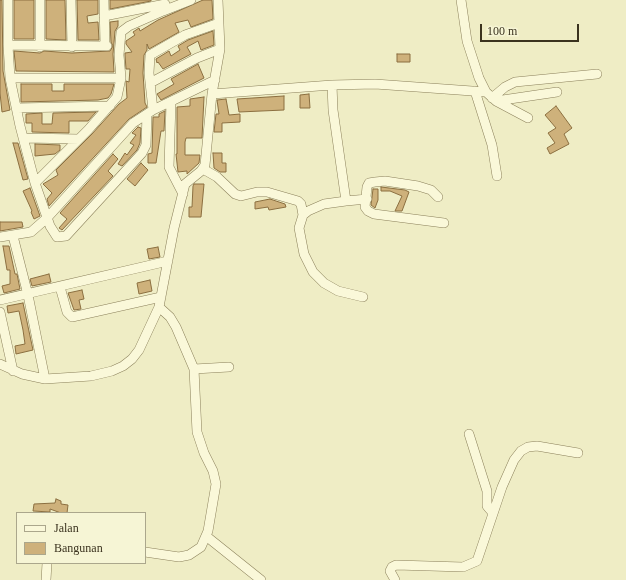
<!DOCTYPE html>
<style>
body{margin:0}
#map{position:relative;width:626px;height:580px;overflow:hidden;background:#efedc5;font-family:Georgia,serif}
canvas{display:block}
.legend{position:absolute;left:16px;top:512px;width:130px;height:52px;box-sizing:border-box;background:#f6f5d5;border:1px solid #aba78c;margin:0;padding:5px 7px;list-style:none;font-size:12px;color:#3b331f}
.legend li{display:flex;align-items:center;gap:8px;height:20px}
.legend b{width:20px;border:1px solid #aba78c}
.scale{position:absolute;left:480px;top:24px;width:99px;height:18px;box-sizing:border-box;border:2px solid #3b331f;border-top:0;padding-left:5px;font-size:12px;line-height:14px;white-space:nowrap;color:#3b331f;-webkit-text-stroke:3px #f6f5d5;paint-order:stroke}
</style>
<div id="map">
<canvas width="626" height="580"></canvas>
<ul class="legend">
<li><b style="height:5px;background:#faf8d9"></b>Jalan</li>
<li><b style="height:11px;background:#ceb17b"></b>Bangunan</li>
</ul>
<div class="scale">100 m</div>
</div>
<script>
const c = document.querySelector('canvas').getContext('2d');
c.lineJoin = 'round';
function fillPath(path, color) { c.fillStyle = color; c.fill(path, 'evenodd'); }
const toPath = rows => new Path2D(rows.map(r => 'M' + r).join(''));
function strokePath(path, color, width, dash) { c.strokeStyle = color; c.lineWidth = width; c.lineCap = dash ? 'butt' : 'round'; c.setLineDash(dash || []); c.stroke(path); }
const building = toPath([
 [0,0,2,0,3,71,10,110,2,112,0,93,0,0],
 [14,0,34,0,34,39,14,39,14,0],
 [46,0,65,0,66,40,46,39,46,0],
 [77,0,98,0,98,14,87,16,88,23,98,22,99,40,78,40,77,0],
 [110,0,151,0,151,1,110,9,110,0],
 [203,0,212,0,213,19,191,27,188,20,175,23,179,32,149,49,147,44,147,50,144,55,143,73,145,103,147,107,129,119,49,206,47,199,52,193,43,184,58,175,56,170,92,134,119,104,127,98,126,81,129,82,130,69,126,69,125,55,125,53,132,52,126,44,126,41,135,35,133,32,139,28,140,31,158,20,203,0],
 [118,21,118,26,115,31,113,54,114,72,16,71,14,51,40,53,44,51,72,53,110,51,113,46,111,42,110,22,118,21],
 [213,31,214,45,201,50,198,41,187,47,191,54,163,69,158,62,157,63,156,59,169,51,171,56,180,50,178,46,188,40,213,31],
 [397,54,410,54,410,62,397,62,397,54],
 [198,64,204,78,161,100,157,94,174,84,171,79,198,64],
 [21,84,52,84,52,91,64,91,64,84,114,84,111,94,108,98,98,100,21,102,21,84],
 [309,94,310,108,300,108,300,95,309,94],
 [284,96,284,110,239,112,237,99,284,96],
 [204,97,202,138,186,138,185,142,185,155,200,155,199,163,187,174,187,171,178,172,176,154,177,154,177,107,190,106,190,99,204,97],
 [226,99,229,115,240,114,240,122,222,123,222,132,214,132,216,114,219,114,217,100,226,99],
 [556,106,572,128,564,134,569,144,550,154,547,148,555,143,548,133,556,128,545,115,556,106],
 [165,111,164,131,161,131,156,163,148,163,148,154,152,153,153,117,159,117,159,114,165,111],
 [96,112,88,121,69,121,69,133,32,132,32,123,26,123,26,114,42,113,42,124,52,124,53,113,96,112],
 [138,127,141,128,140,143,137,150,122,166,118,164,125,153,127,155,134,145,130,143,136,135,132,133,138,127],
 [13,143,18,143,28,179,23,180,13,143],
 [35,144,60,145,60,150,55,154,35,156,35,144],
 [213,153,222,153,222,163,226,163,226,172,220,172,214,168,213,153],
 [113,154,118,159,108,171,113,176,62,230,59,228,67,219,60,213,113,154],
 [141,163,148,170,135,186,127,179,141,163],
 [194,184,204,184,201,217,189,217,189,207,192,207,193,186,194,184],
 [381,187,405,190,409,192,402,211,395,211,402,196,390,191,381,191,381,187],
 [30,188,40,216,34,219,31,212,32,211,23,191,30,188],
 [373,189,378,189,378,200,375,208,371,205,373,189],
 [270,199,285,204,286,207,269,210,268,207,255,209,255,202,270,199],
 [0,222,22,222,23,227,0,231,0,222],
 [3,246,9,246,15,274,17,274,20,289,4,293,2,286,10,284,10,270,7,270,3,246],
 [158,247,160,257,149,259,147,249,158,247],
 [49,274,51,282,32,286,30,279,49,274],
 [150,280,152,291,139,294,137,283,150,280],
 [82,290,84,299,79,300,81,309,74,310,68,293,82,290],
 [23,303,33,350,16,354,15,346,25,344,23,330,19,311,8,313,7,306,23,303],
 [56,499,61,501,61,504,68,505,67,513,61,513,50,509,50,512,33,511,34,504,55,503,56,499]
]);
const minor = toPath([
 [8,0,8,45,10,78,20,126,35,183],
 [71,0,72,47],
 [104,0,105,46],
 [461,0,467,41,479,78,486,92,496,101,528,118],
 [104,16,165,4],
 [8,45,107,46],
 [40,47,40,0],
 [10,78,121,78],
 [150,83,197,58,220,49],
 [332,85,333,110,346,201,367,199],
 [475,91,492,145,497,176],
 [212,94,332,85,375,84,486,92],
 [492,98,505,87,515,82,597,74],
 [496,101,557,92],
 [171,102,169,167,183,194],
 [17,108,110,106],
 [153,110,149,73,150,55,185,35,219,23],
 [147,114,146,145,142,153,66,236,57,237,50,226,35,183,88,130,117,97,121,78,119,55,121,32,129,26,163,11,191,0],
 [24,138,79,139],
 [203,169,217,177,235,194,241,196,257,192,267,192,298,201,301,204,303,215],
 [438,197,431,190,418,186,385,181,375,182,369,183,367,187,365,207,368,211,374,214,444,223],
 [346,201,324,204,308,211,303,215,299,228,304,254,313,272,324,283,338,291,363,297],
 [13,236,28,295,45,379],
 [0,237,31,232,47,218,133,123,153,110,215,80],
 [60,287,67,312,72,317,161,297],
 [0,300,168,261],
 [0,312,13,371],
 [0,364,22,374,45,379,91,376,112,371,123,366,132,359,139,350,159,307,174,228,185,184,201,171,205,165,212,94,220,49,218,0],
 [194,369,229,367],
 [469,434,487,491,487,506,493,513],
 [206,536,261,580],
 [145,552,179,557,189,555,201,547,208,531,216,484,213,471,204,453,197,432,194,369,176,327,170,317,159,307],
 [46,580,47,563],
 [395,580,390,571,392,567,396,565,463,567,477,561,502,487,514,460,521,451,528,447,537,446,578,453]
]);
fillPath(building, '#ceb17b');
strokePath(building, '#8b6f40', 1);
strokePath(minor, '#8b805b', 10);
strokePath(minor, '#faf8d9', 9);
</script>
